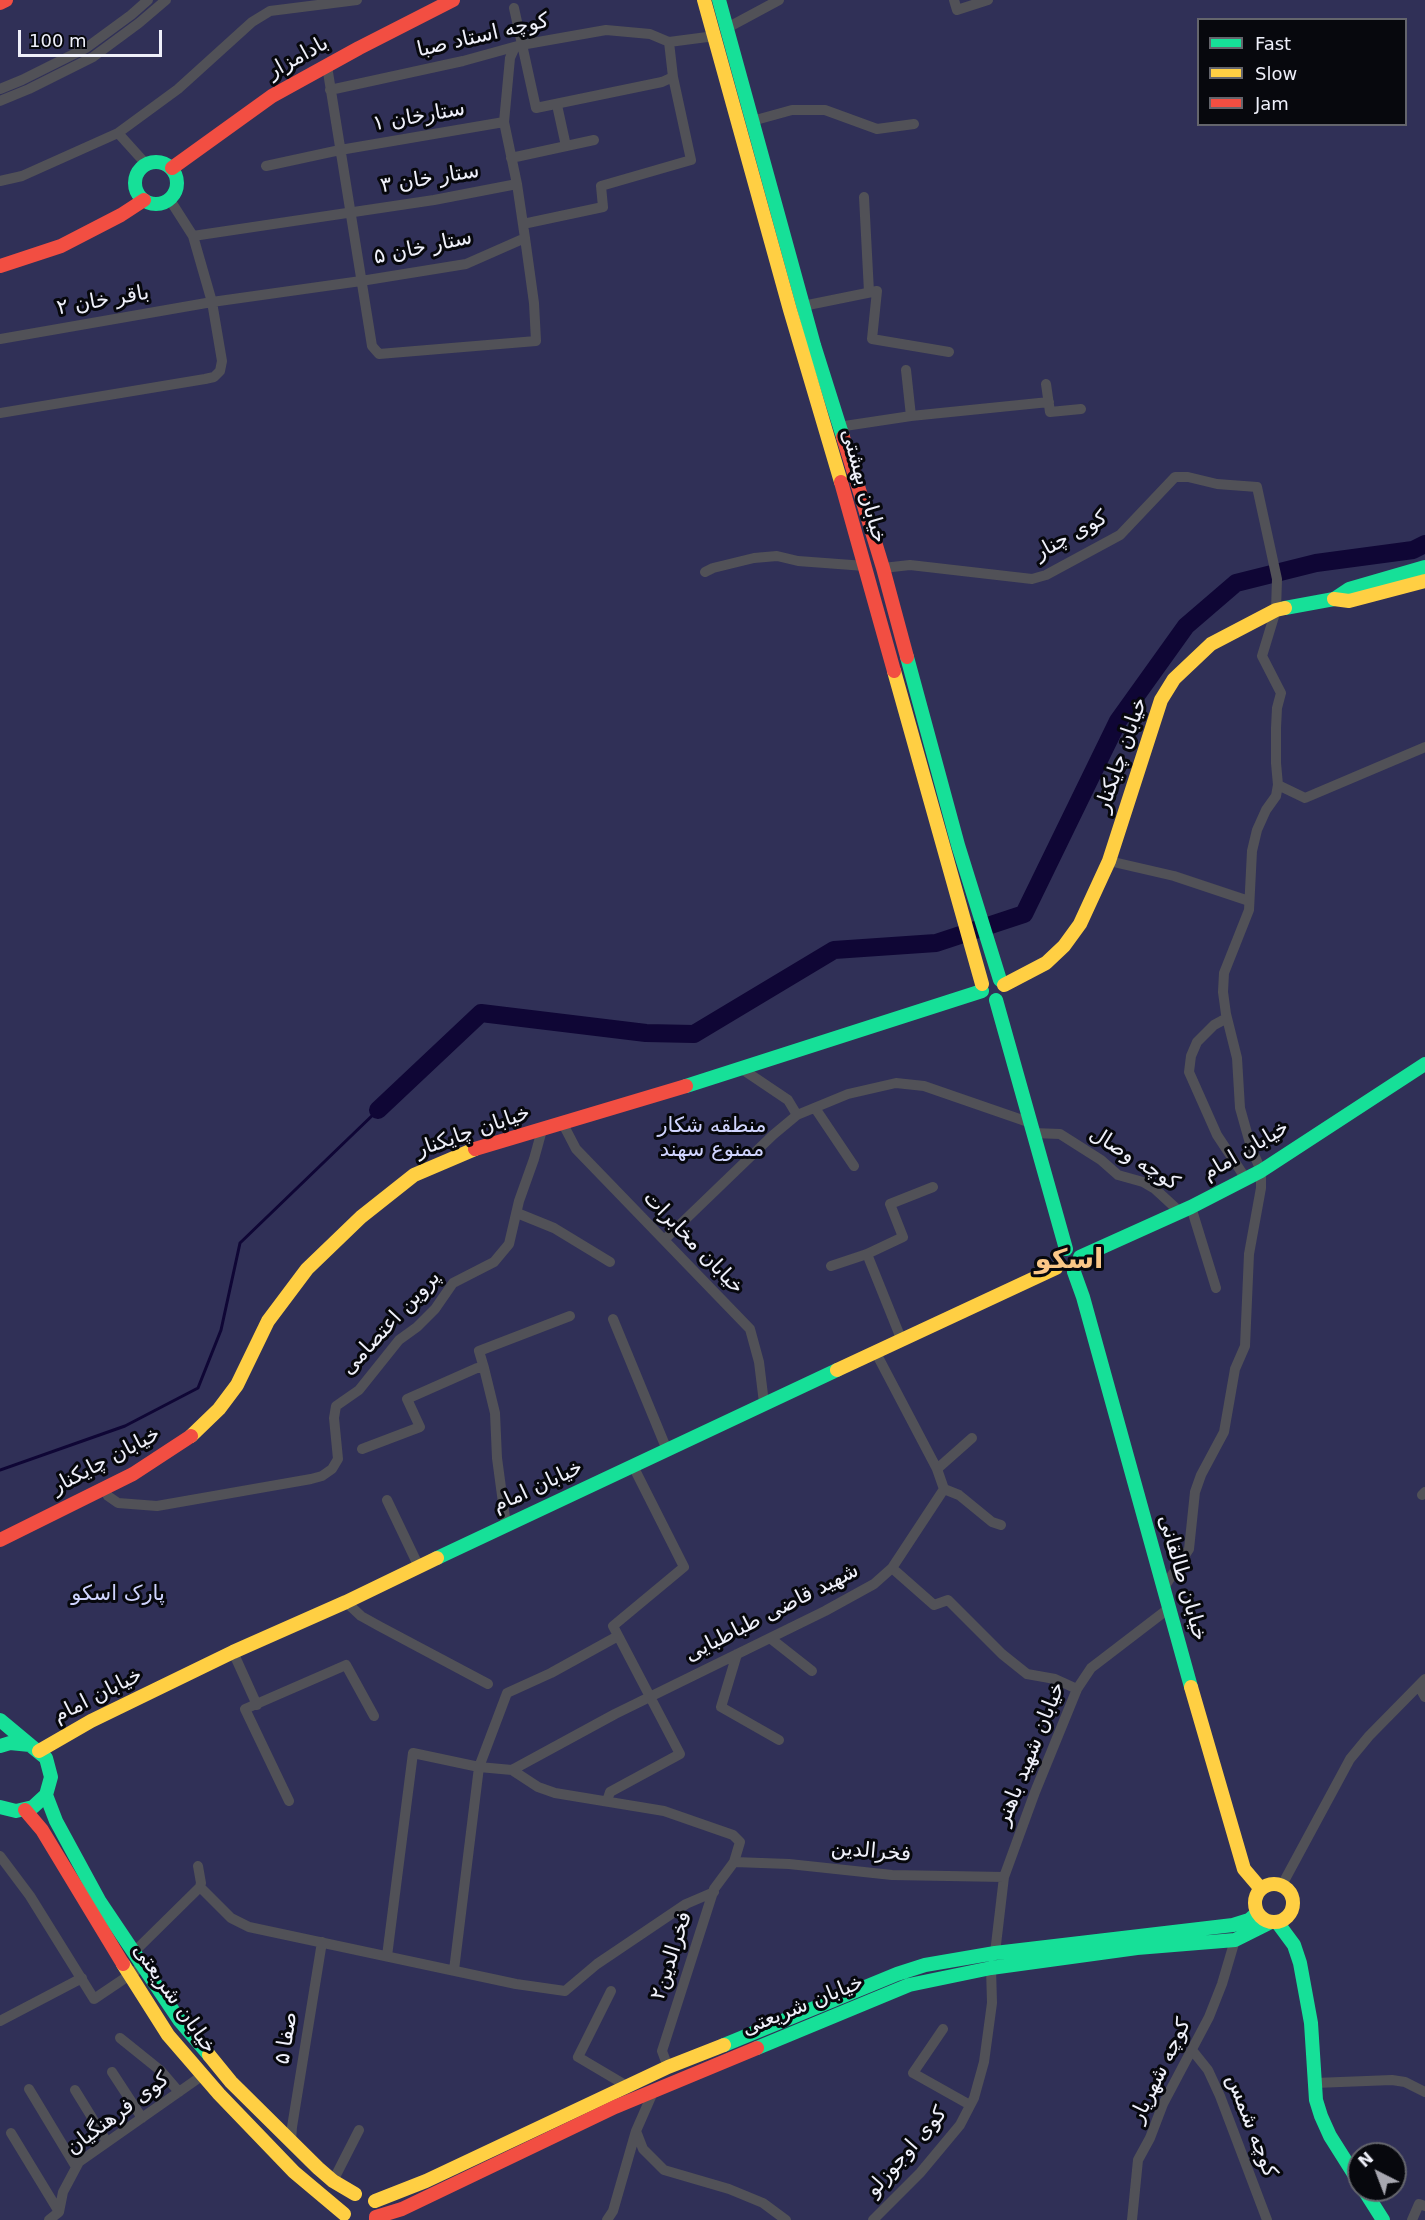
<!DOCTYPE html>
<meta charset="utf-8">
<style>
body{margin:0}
#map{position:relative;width:1425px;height:2220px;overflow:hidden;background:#202026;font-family:"DejaVu Sans",sans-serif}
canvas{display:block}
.legend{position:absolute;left:1197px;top:18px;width:210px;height:108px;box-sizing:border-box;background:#07080d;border:2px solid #64656c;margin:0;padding:8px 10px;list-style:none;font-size:18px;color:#eff0fa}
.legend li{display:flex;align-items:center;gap:12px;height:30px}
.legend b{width:30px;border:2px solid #64656c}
.north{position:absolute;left:1347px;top:2142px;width:60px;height:60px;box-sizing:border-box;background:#07080d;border:2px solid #64656c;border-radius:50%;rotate:318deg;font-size:16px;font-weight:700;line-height:24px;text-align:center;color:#eff0fa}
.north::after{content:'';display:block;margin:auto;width:21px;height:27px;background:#a7a7b0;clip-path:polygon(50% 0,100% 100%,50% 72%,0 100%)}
.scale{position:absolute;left:18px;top:30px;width:144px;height:27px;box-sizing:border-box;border:3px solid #eff0fa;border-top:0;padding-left:8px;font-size:18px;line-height:21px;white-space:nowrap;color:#eff0fa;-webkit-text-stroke:4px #07080d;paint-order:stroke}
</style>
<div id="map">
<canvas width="1425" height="2220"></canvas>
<ul class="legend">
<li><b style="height:8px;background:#16e098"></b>Fast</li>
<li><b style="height:8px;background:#ffcf43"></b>Slow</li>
<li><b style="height:8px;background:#f24e42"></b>Jam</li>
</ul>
<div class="north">N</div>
<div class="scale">100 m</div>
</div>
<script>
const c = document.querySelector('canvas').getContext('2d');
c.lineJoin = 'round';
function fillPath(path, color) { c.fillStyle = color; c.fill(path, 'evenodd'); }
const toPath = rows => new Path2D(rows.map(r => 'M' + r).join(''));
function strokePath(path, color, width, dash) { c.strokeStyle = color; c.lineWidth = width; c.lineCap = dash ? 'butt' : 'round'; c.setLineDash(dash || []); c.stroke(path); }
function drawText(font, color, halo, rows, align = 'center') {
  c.font = font + ' "DejaVu Sans",Vazirmatn,sans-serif'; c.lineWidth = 6; c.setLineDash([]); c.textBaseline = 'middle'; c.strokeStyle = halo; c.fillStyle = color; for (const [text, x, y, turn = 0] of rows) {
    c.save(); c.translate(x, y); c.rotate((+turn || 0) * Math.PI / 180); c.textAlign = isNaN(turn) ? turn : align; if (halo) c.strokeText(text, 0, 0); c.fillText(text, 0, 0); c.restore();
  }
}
const green = toPath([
 [0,0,1425,0,1425,2220,0,2220],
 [1198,20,1406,20,1406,124,1198,124],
 [1359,2154,1395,2154,1395,2190,1359,2190]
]);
const stream = toPath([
 [0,1470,125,1426,198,1388,221,1330,240,1243,378,1110]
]);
const river = toPath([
 [378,1110,481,1013,646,1033,694,1034,834,950,936,943,1024,914,1118,721,1186,626,1236,583,1316,563,1413,550,1425,544]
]);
const street = toPath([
 [954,0,957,10,988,0],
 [514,8,536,108,662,82,673,77,669,42],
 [727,28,779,0],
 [327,66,372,346,379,354,536,341,534,303,525,238,517,184,504,122,510,58,515,47],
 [0,89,22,80,86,48,131,15,148,0],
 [330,90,463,61,521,45,606,30,650,34,669,42,715,36],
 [0,101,29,89,93,57,139,23,166,0],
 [557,105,566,146],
 [752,121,792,110,825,110,877,129,914,124],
 [118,133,146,164],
 [511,158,594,140],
 [266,166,340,150,504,122],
 [0,181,22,176,118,133,178,89,252,22,270,11,357,0],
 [864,197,869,292],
 [523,224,603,207,601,186,691,160,673,77],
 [193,236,434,200,517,184],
 [803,306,877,291,872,339,949,352],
 [0,339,212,302,361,281,466,264,525,238],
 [906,370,911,416],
 [1046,384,1050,412,1081,409],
 [0,413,205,379,214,377,220,371,222,361,212,302,193,236,170,200],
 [838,427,911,416,1049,402],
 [883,568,910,565,1032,579,1046,575,1120,535,1175,477,1188,477,1217,484,1257,487,1277,579,1276,610,1262,656,1281,693,1277,708,1276,728,1276,763,1278,785,1276,796,1266,810,1257,830,1252,851,1249,910,1224,973,1223,992,1226,1014,1237,1058,1240,1108,1251,1147,1261,1171,1261,1188,1249,1254,1245,1346,1235,1369,1224,1432,1201,1475,1195,1492,1189,1549,1163,1589],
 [705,572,713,568,754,558,777,556,798,561,865,566],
 [1278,785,1305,798,1425,747],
 [1109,861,1174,876,1249,901],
 [1227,1018,1214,1025,1197,1042,1191,1056,1189,1072,1217,1135,1246,1179],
 [742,1069,788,1100,797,1115],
 [815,1108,854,1166],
 [563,1124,576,1149,750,1329,759,1362,764,1403],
 [1033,1133,1060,1134,1101,1160,1118,1175,1143,1182,1155,1189,1180,1212],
 [1191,1207,1216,1288],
 [517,1213,554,1228,610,1262],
 [664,1240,773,1135,797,1115,848,1094,896,1083,924,1086,1031,1123],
 [867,1254,902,1341],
 [831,1266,867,1254,903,1237,890,1204,933,1187],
 [613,1319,667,1450],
 [484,1368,479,1351,570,1316],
 [362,1449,420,1427,407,1399,477,1368,484,1368,495,1413,497,1458,506,1525],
 [937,1469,972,1438],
 [104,1489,108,1496,118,1503,157,1506,311,1479,322,1476,332,1469,338,1459,334,1418,336,1406,359,1390,399,1340,417,1327,435,1309,453,1283,494,1262,509,1244,519,1201,534,1159,542,1130],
 [944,1489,959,1495,992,1522,1001,1525],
 [1422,1495,1425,1492],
 [387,1500,419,1567],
 [892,1568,934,1605,948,1600,1002,1654,1027,1674,1055,1679,1077,1689],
 [346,1602,361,1616,379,1626,488,1684],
 [770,1638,812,1671],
 [233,1652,257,1705],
 [737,1654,721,1707,779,1740],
 [1419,1686,1425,1697],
 [512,1770,615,1714,825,1611,874,1584,892,1568,944,1489,937,1469,876,1353],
 [289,1801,245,1709,346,1665,374,1716],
 [607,1801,610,1792,680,1754,613,1626,684,1567,633,1466],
 [0,1856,30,1896,94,1999,143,1966],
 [734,1862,789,1864,892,1875,1004,1877],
 [1282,1885,1350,1759,1369,1736,1425,1679],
 [200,1887,231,1918,249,1927,516,1984,565,1991,597,1964,686,1904,714,1892],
 [134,1952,200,1887,201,1883,198,1866],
 [995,1953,1004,1877,1035,1792,1077,1689,1091,1668,1168,1609],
 [387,1956,413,1753,479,1767,512,1770,538,1787,555,1793,664,1811,733,1835,740,1842,734,1862,714,1889,662,2051,668,2067],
 [454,1970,479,1767,507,1693,551,1673,618,1636],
 [611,1991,578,2057,627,2086],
 [0,2021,82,1978],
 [943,2029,913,2073,970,2105],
 [120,2038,161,2071,179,2092],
 [1192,2050,1208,2070,1220,2096,1267,2220],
 [112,2072,142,2118],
 [1315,2083,1392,2080,1405,2082,1425,2092],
 [29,2089,76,2167],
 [75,2090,107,2142],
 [636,2131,643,2149,664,2170,729,2189,763,2203,786,2220],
 [11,2133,59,2212],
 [291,2141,292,2127,322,1942],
 [333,2181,359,2130],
 [49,2220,59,2212,63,2192,79,2162,203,2075],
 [607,2220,613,2211,636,2131,654,2090],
 [873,2220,920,2173,960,2125,974,2098,984,2062,992,2003,991,1968],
 [1132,2220,1138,2160,1150,2138,1163,2104,1209,2017,1222,1984,1235,1940],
 [1412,2220,1419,2204,1425,2206]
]);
const fast = toPath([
 [719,0,814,345,843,437],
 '135 183a21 21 0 1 1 42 0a21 21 0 1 1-42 0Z',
 [1285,608,1334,599,1349,589,1425,567],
 [907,657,958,845,1000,980],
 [996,1000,1066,1249],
 [686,1086,982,991],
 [1080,1257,1191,1207,1261,1171,1425,1064],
 [1074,1272,1083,1297,1191,1687],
 [437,1558,837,1370],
 [0,1720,30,1745],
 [0,1746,10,1743,30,1745,46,1758,51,1777,46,1795,33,1807,16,1811,0,1807],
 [46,1795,56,1821,100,1902,180,2021,209,2055],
 [1277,1922,1294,1945,1300,1963,1311,2023,1316,2100,1321,2116,1330,2136,1359,2182],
 [724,2045,897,1974,925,1965,995,1953,1233,1925,1249,1920,1257,1913],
 [757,2048,909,1985,991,1968,1137,1948,1235,1940,1271,1922],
 [1364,2190,1383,2220]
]);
const slow = toPath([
 [704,0,790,310,841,482],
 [1334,599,1349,601,1425,581],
 [894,671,982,984],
 [1004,985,1046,963,1064,946,1080,924,1109,861,1161,700,1174,679,1211,644,1276,610,1285,608],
 [837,1370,1056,1268],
 [191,1436,219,1409,237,1385,268,1321,307,1269,361,1217,414,1175,475,1149],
 [1191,1687,1244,1869,1261,1889],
 [39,1751,91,1721,233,1652,346,1602,437,1558],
 '1255 1903a19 19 0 1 1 38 0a19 19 0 1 1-38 0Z',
 [123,1964,168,2035,219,2094,294,2172,344,2214],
 [209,2055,231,2082,318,2168,333,2181,355,2194],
 [375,2201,426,2181,668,2067,724,2045]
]);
const jam = toPath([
 [0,3,6,0],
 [172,168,272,96,359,48,453,0],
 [0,266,61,246,121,215,144,200],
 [843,437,883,568,907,657],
 [841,482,894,671],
 [475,1149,686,1086],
 [0,1540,133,1474,191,1436],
 [25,1810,42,1830,123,1964],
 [376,2220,376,2217,402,2209,615,2107,757,2048]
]);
const streetNames = [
 ["کوچه استاد صبا",483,36,-13],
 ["بادامزار",298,58,-29],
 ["ستارخان ۱",419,117,-10],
 ["ستار خان ۳",430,179,-9],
 ["ستار خان ۵",423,248,-12],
 ["باقر خان ۲",103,301,-10],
 ["خیابان بهشتی",863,486,74],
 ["کوی چنار",1071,536,-29],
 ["خیابان چایکنار",1122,755,-71],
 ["خیابان چایکنار",473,1132,-19],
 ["خیابان امام",1246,1151,-31],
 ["کوچه وصال",1134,1159,32],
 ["خیابان مخابرات",693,1243,46],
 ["پروین اعتصامی",391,1323,-47],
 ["خیابان چایکنار",106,1461,-28],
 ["خیابان امام",538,1487,-25],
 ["خیابان طالقانی",1182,1578,74],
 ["شهید قاضی طباطبایی",772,1613,-27],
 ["خیابان امام",98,1696,-27],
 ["خیابان شهید باهنر",1031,1754,-68],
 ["فخرالدین",871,1852,5],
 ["فخرالدین۲",672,1956,-72],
 ["خیابان شریعتی",174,1999,55],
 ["خیابان شریعتی",803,2006,-22],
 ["صفا ۵",287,2038,-81],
 ["کوچه شهریار",1161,2071,-64],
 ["کوی فرهنگیان",118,2114,-37],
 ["کوچه شمس",1251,2126,69],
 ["کوی اوجوزلو",907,2152,-49]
];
const parkNames = [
 ["منطقه شکار",712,1127],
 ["ممنوع سهند",712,1151],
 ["پارک اسکو",118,1595]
];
const districtNames = [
 ["اسکو",1069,1261]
];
fillPath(green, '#303057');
strokePath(stream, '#0f0635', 3);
strokePath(river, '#0f0635', 18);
strokePath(street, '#515157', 10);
strokePath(fast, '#16e098', 14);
strokePath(slow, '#ffcf43', 14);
strokePath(jam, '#f24e42', 14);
drawText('21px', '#eff0fa', '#07080d', streetNames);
drawText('21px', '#d0d4fe', '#07080d', parkNames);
drawText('bold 27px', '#fbc787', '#07080d', districtNames);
</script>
